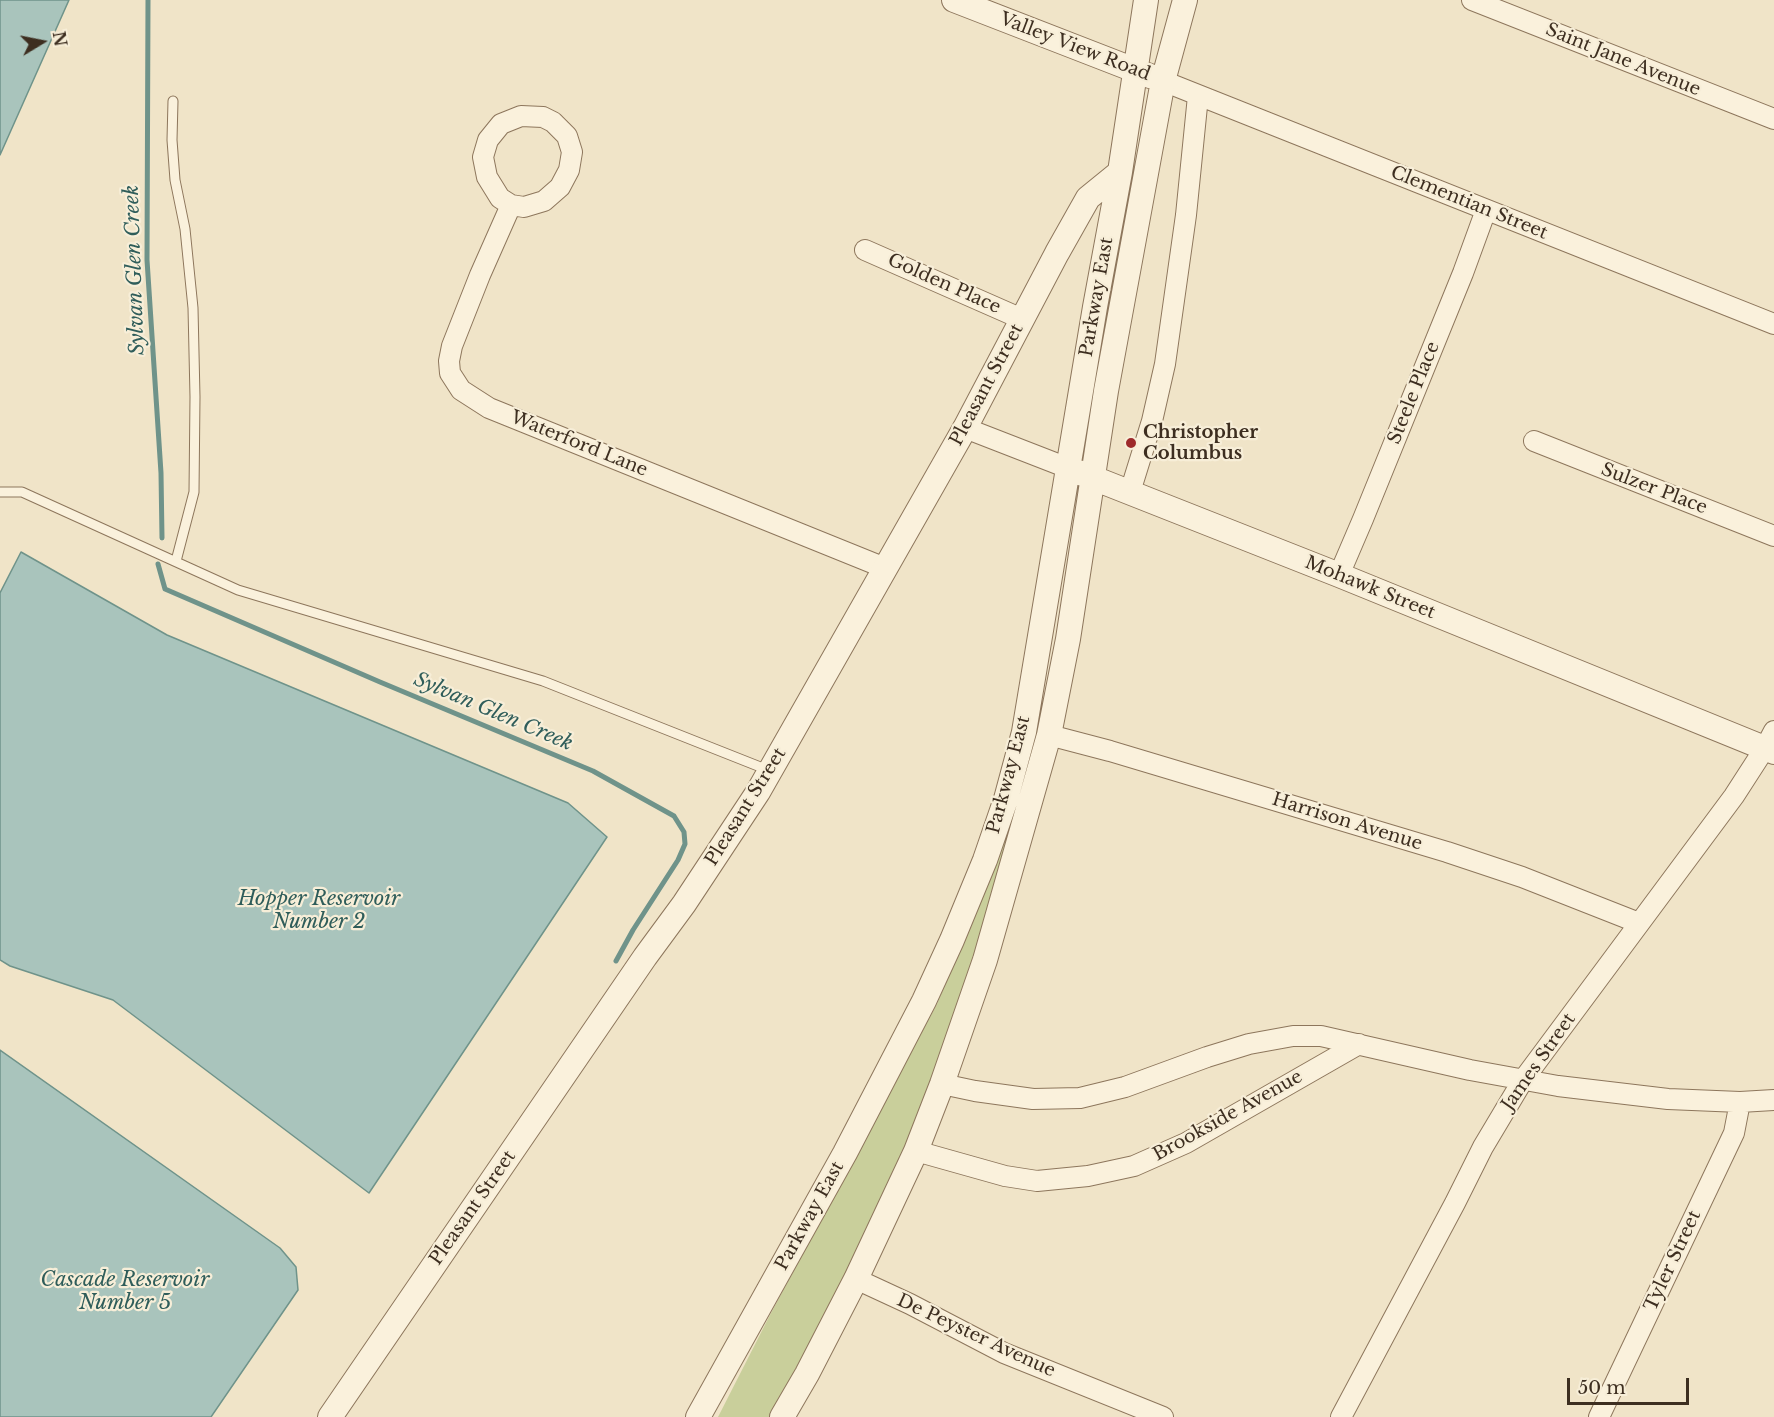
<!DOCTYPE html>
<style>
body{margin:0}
#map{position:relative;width:1774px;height:1417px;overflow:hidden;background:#f0e4c8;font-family:"Libre Baskerville",serif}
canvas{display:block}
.north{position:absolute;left:12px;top:12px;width:60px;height:60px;-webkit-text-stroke:4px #f7eed8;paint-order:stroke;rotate:80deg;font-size:16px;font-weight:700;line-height:24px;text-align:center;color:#3d2e20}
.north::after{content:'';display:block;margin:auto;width:21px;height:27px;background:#3d2e20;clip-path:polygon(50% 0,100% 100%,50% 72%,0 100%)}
.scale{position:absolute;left:1567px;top:1378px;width:122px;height:27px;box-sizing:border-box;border:3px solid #3d2e20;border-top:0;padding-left:8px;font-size:18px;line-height:21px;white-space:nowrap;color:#3d2e20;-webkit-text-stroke:4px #f7eed8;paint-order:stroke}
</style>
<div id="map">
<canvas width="1774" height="1417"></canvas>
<div class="north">N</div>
<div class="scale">50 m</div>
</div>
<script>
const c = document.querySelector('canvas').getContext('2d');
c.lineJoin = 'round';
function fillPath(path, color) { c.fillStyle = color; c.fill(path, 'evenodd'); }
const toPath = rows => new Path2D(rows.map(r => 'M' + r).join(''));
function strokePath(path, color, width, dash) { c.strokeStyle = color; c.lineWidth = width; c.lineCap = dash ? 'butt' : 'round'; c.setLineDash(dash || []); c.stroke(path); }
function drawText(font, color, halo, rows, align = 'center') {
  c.font = font + ' "Libre Baskerville",serif'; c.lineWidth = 4.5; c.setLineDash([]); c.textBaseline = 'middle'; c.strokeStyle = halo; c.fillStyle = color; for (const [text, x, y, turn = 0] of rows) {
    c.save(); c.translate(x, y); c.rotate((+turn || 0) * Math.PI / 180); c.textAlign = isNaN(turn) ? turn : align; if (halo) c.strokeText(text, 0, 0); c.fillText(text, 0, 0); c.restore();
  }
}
const green = toPath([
 [1032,750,1034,750,995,897,899,1172,771,1417,718,1417,771,1313,937,1004,988,882]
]);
const water = toPath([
 [0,0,69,0,0,155,0,0],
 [21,552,167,635,568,803,607,837,369,1193,113,1000,10,966,0,960,0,593,21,552],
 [0,1050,280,1248,296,1267,298,1290,211,1417,0,1417,0,1050]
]);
const stream = toPath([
 [148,0,147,260,161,473,162,538],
 [158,564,165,589,380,682,593,771,674,816,684,832,685,844,678,860,633,930,616,961]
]);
const service = toPath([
 [173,101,172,140,175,180,185,229,193,308,195,397,194,492,176,561],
 [0,492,22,492,238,590,543,681,768,770]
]);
const minor = toPath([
 [1472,0,1774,119],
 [1163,81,1774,324],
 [521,116,543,117,553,122,567,136,572,152,569,170,560,187,544,201,524,207,511,205,500,198,487,177,483,157,488,140,501,124,521,116],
 [511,205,480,275,452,346,449,361,450,373,461,390,489,408,885,568],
 [865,250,1022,319],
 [965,428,1068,468],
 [1534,441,1774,536],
 [1130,492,1152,421,1165,364,1186,215,1198,96],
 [1339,575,1363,519,1463,273,1486,210],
 [1049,735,1110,751,1447,852,1522,877,1639,923],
 [942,1084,975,1091,1033,1099,1080,1098,1125,1087,1207,1057,1249,1044,1293,1036,1321,1036,1470,1070,1558,1086,1668,1099,1740,1102,1774,1100],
 [916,1151,1005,1176,1037,1181,1088,1176,1134,1166,1186,1143,1359,1044],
 [856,1279,910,1304,1004,1353,1163,1417],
 [1341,1417,1455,1203,1483,1147,1523,1080,1734,796,1765,748,1774,731],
 [1599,1417,1734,1133,1740,1102]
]);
const tertiary = toPath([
 [954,0,1150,76],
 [1078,472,1339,575,1774,752],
 [330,1417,645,957,684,904,758,792,965,428,1057,253,1088,198,1120,172],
 [698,1417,845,1153,924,1001,952,940,985,860,1006,799,1024,732,1095,307,1120,172,1146,0],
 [782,1417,807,1374,856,1279,916,1151,942,1084,985,960,1049,735,1068,639,1106,391,1163,81,1185,0]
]);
const markers = [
 [1131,443,6,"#9e2a2b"]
];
const streetNames = [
 ["Valley View Road",1075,47,21],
 ["Saint Jane Avenue",1623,60,22],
 ["Clementian Street",1469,203,22],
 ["Golden Place",944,284,24],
 ["Parkway East",1097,297,-80],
 ["Pleasant Street",987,385,-62],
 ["Steele Place",1414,393,-68],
 ["Waterford Lane",579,444,22],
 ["Sulzer Place",1654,489,21],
 ["Mohawk Street",1370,588,22],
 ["Parkway East",1009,775,-75],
 ["Pleasant Street",746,807,-58],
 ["Harrison Avenue",1347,822,17],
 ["James Street",1539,1062,-55],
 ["Brookside Avenue",1228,1116,-29],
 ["Pleasant Street",473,1208,-55],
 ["Parkway East",810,1216,-61],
 ["Tyler Street",1673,1261,-65],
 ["De Peyster Avenue",976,1336,25]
];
const poiNames = [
 ["Christopher",1143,433],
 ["Columbus",1143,454]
];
const waterNames = [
 ["Sylvan Glen Creek",135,270,-92],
 ["Sylvan Glen Creek",493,712,23],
 ["Hopper Reservoir",319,899],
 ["Number 2",319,922],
 ["Cascade Reservoir",125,1280],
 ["Number 5",125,1303]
];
fillPath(green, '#c9cf9b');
fillPath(water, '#a9c4bc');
strokePath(water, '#6f938a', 1.5);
strokePath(stream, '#6f938a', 5);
strokePath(service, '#8d765c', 11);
strokePath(minor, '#8d765c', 22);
strokePath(tertiary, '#8d765c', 26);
strokePath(service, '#faf1dc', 9);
strokePath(minor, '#faf1dc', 20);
strokePath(tertiary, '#faf1dc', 24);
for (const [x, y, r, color] of markers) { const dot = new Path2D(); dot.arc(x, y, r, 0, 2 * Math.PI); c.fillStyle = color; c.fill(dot); strokePath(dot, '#f7eed8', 2); }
drawText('18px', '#3d2e20', '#f7eed8', streetNames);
drawText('bold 18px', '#3d2e20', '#f7eed8', poiNames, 'left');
drawText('italic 20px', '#2f5d5a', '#f7eed8', waterNames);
</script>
